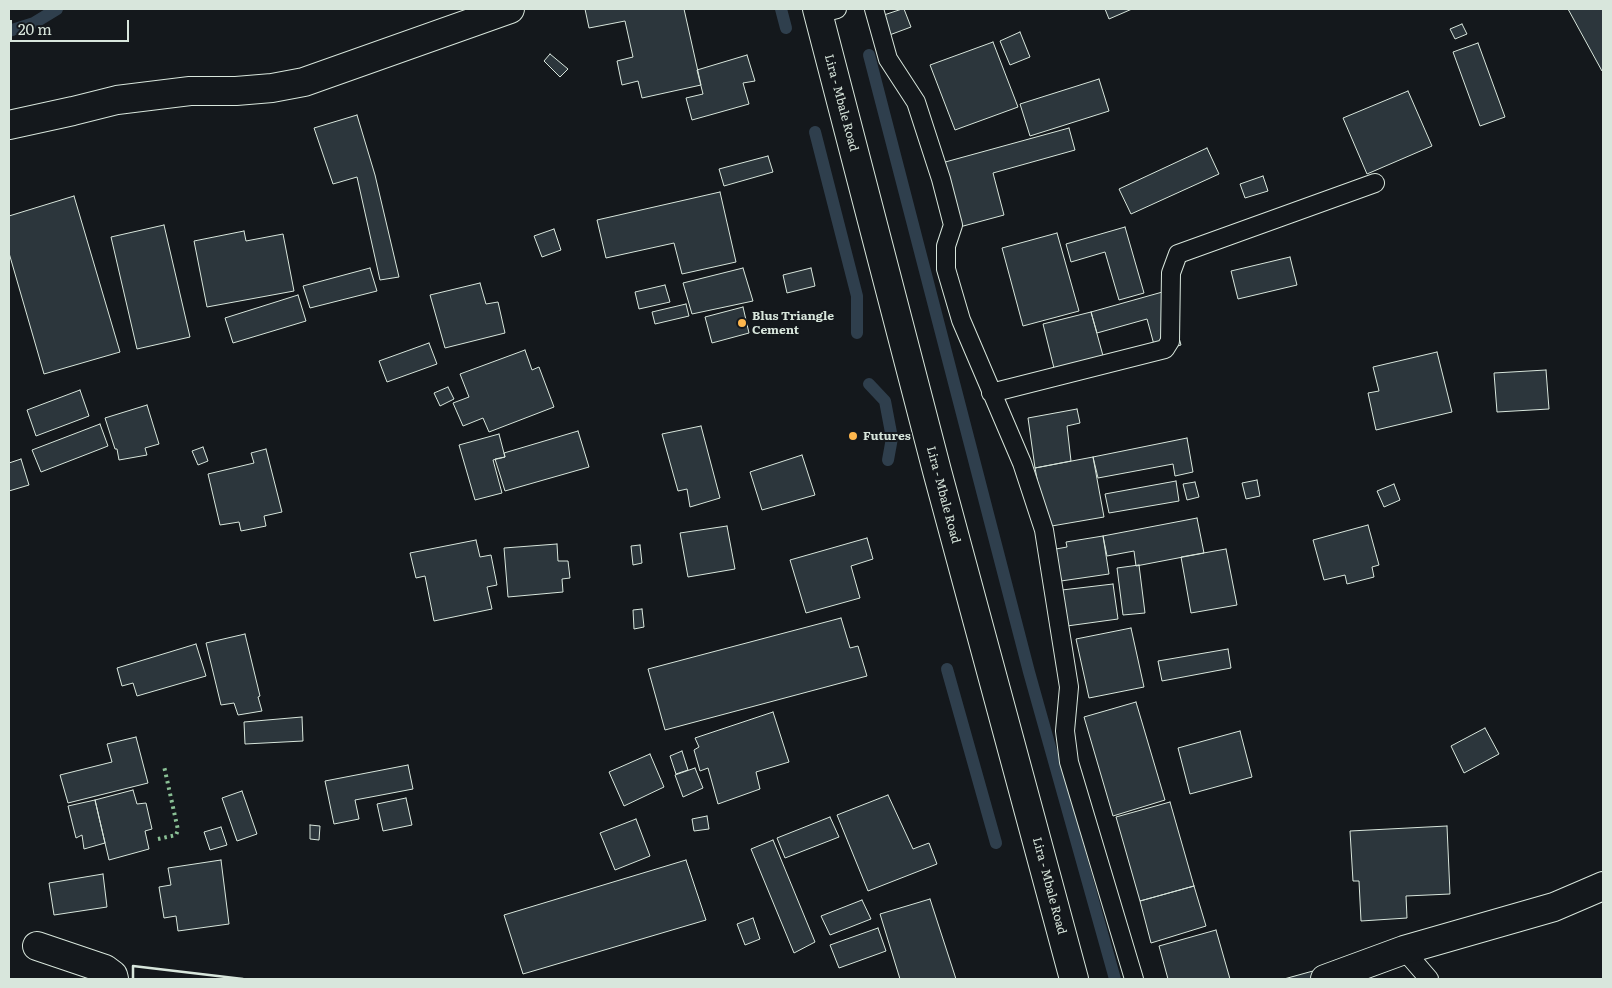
<!DOCTYPE html>
<style>
body{margin:0}
#map{position:relative;width:1612px;height:988px;overflow:hidden;background:#14181c;font-family:Literata,serif}
canvas{display:block}
.frame{position:absolute;inset:0;border:10px solid #d8e6dc;pointer-events:none}
.scale{position:absolute;left:10px;top:20px;width:119px;height:22px;box-sizing:border-box;border:2px solid #d8e6dc;border-top:0;padding-left:6px;font-size:15px;line-height:18px;white-space:nowrap;color:#d8e6dc;-webkit-text-stroke:4px #14181c;paint-order:stroke}
</style>
<div id="map">
<canvas width="1612" height="988"></canvas>
<div class="frame"></div>
<div class="scale">20 m</div>
</div>
<script>
const c = document.querySelector('canvas').getContext('2d');
c.lineJoin = 'round';
const toPath = rows => new Path2D(rows.map(r => 'M' + r).join(''));
function strokePath(path, color, width, dash) { c.strokeStyle = color; c.lineWidth = width; c.lineCap = dash ? 'butt' : 'round'; c.setLineDash(dash || []); c.stroke(path); }
function fillPath(path, color) { c.fillStyle = color; c.fill(path, 'evenodd'); }
function drawText(font, color, halo, rows, align = 'center') {
  c.font = font + ' Literata,serif'; c.lineWidth = 4; c.setLineDash([]); c.textBaseline = 'middle'; c.strokeStyle = halo; c.fillStyle = color; for (const [text, x, y, turn = 0] of rows) {
    c.save(); c.translate(x, y); c.rotate((+turn || 0) * Math.PI / 180); c.textAlign = isNaN(turn) ? turn : align; if (halo) c.strokeText(text, 0, 0); c.fillText(text, 0, 0); c.restore();
  }
}
const stream = toPath([
 [781,9,786,28],
 [9,31,34,23,57,9],
 [869,55,1029,672,1115,979],
 [815,132,857,296,857,333],
 [869,384,885,401,892,438,888,460],
 [947,669,996,843]
]);
const building = toPath([
 [585,9,684,9,701,85,642,98,638,81,622,85,617,61,633,57,625,21,589,28,585,9],
 [902,9,904,9,911,27,876,40,869,20,902,9],
 [1105,9,1132,9,1109,19,1105,9],
 [1568,9,1603,9,1603,71,1602,71,1568,9],
 [1462,24,1467,34,1455,39,1450,29,1462,24],
 [1020,32,1030,57,1010,65,1000,41,1020,32],
 [993,42,1018,107,955,130,930,65,993,42],
 [1478,43,1505,117,1480,126,1453,52,1478,43],
 [550,54,568,69,560,77,544,61,550,54],
 [747,55,755,81,743,83,749,104,692,120,686,98,703,94,697,70,747,55],
 [1099,79,1109,111,1030,136,1020,104,1099,79],
 [1408,91,1432,146,1367,174,1343,118,1408,91],
 [357,115,375,175,399,277,380,280,357,177,333,184,314,128,357,115],
 [1069,128,1075,150,993,173,1004,215,956,228,938,164,1069,128],
 [1207,148,1219,174,1131,214,1119,189,1207,148],
 [768,156,773,172,724,186,719,169,768,156],
 [1263,176,1268,191,1245,198,1240,184,1263,176],
 [720,192,736,262,682,274,674,243,606,258,597,220,720,192],
 [74,196,120,352,44,374,9,253,9,216,74,196],
 [164,225,190,337,137,349,111,237,164,225],
 [1125,227,1144,293,1119,300,1105,252,1071,262,1066,244,1125,227],
 [554,229,561,250,542,257,534,236,554,229],
 [244,231,246,241,283,234,294,291,207,307,194,241,244,231],
 [1057,233,1079,311,1023,326,1002,248,1057,233],
 [1290,257,1297,285,1238,299,1231,271,1290,257],
 [370,268,377,291,310,308,303,286,370,268],
 [743,268,753,301,692,314,683,283,743,268],
 [811,268,815,286,787,293,783,275,811,268],
 [480,283,486,304,498,302,505,333,445,348,430,295,480,283],
 [665,285,670,302,639,309,635,292,665,285],
 [1166,291,1181,345,1156,352,1147,319,1097,333,1091,312,1166,291],
 [298,295,306,321,233,343,225,318,298,295],
 [686,304,689,316,655,324,652,312,686,304],
 [743,307,749,333,712,343,705,317,743,307],
 [1091,312,1105,363,1056,376,1043,324,1091,312],
 [429,343,437,364,387,382,379,361,429,343],
 [525,350,532,370,539,367,554,407,489,432,483,418,463,426,453,403,469,397,460,374,525,350],
 [1437,352,1452,412,1376,430,1368,393,1379,391,1373,367,1437,352],
 [1546,370,1549,409,1497,412,1494,373,1546,370],
 [448,387,454,399,440,406,434,393,448,387],
 [80,390,89,416,36,436,27,410,80,390],
 [147,405,159,444,145,448,147,455,119,460,117,449,115,449,105,418,147,405],
 [1077,409,1080,423,1067,426,1071,461,1035,468,1028,418,1077,409],
 [100,424,108,446,41,472,32,450,100,424],
 [701,426,720,498,690,507,687,489,678,491,662,434,701,426],
 [578,431,589,467,505,491,495,459,505,457,504,453,578,431],
 [499,434,505,457,493,460,502,493,475,500,459,445,499,434],
 [1187,438,1193,472,1175,476,1173,464,1098,478,1093,457,1187,438],
 [203,447,208,461,198,465,192,451,203,447],
 [266,449,282,512,264,516,266,526,241,531,239,522,220,525,208,474,254,463,251,453,266,449],
 [802,455,815,495,762,510,750,472,802,455],
 [1093,457,1104,517,1046,527,1035,468,1093,457],
 [21,459,29,485,9,491,9,463,21,459],
 [1257,480,1260,496,1246,499,1242,483,1257,480],
 [1176,481,1179,501,1109,513,1105,494,1176,481],
 [1195,482,1199,497,1187,500,1183,484,1195,482],
 [1394,484,1400,500,1384,507,1377,491,1394,484],
 [1197,518,1204,553,1136,566,1134,551,1107,556,1103,536,1197,518],
 [1368,525,1379,565,1372,567,1374,577,1347,584,1345,575,1324,580,1313,540,1368,525],
 [727,526,735,569,688,577,680,533,727,526],
 [1103,536,1109,574,1061,581,1056,549,1067,547,1066,542,1103,536],
 [867,538,873,559,851,566,860,598,806,613,790,560,867,538],
 [476,540,480,557,491,555,497,585,487,587,492,609,434,621,425,576,416,578,410,553,476,540],
 [557,544,558,561,568,561,570,578,562,579,563,592,508,597,504,548,557,544],
 [640,545,642,563,633,565,631,546,640,545],
 [1226,549,1237,605,1191,613,1181,557,1226,549],
 [1139,565,1145,613,1123,615,1117,568,1139,565],
 [1113,584,1118,619,1067,626,1062,590,1113,584],
 [642,609,644,627,634,629,633,610,642,609],
 [841,618,850,648,858,646,867,676,665,730,648,669,841,618],
 [1131,628,1144,687,1089,698,1076,639,1131,628],
 [245,634,260,696,258,697,262,711,238,715,234,703,221,705,206,643,245,634],
 [196,644,206,676,137,696,133,683,122,686,117,668,196,644],
 [1228,649,1231,668,1162,681,1158,661,1228,649],
 [1136,702,1165,800,1113,816,1084,717,1136,702],
 [773,712,789,762,756,772,760,789,718,804,708,768,700,771,694,750,699,747,695,738,773,712],
 [302,717,303,741,245,744,244,722,302,717],
 [1485,728,1499,754,1464,773,1451,746,1485,728],
 [1240,731,1252,777,1190,794,1178,748,1240,731],
 [136,737,148,783,68,803,60,775,112,762,107,744,136,737],
 [682,751,688,770,676,774,670,756,682,751],
 [650,754,664,787,624,806,609,772,650,754],
 [408,765,413,789,355,800,359,819,334,824,325,781,408,765],
 [695,768,703,788,683,797,675,775,695,768],
 [133,790,137,804,146,803,152,829,145,831,149,849,109,860,95,800,133,790],
 [242,791,257,834,237,841,222,798,242,791],
 [888,795,913,849,929,843,937,864,868,891,837,815,888,795],
 [406,798,412,825,383,831,377,804,406,798],
 [95,800,105,843,84,849,82,835,76,838,68,806,95,800],
 [1170,802,1194,886,1140,901,1116,817,1170,802],
 [707,816,709,829,694,831,692,819,707,816],
 [830,817,839,837,785,858,777,838,830,817],
 [636,819,650,856,615,870,600,833,636,819],
 [310,825,320,826,319,840,310,839,310,825],
 [1447,826,1450,894,1406,896,1407,918,1361,921,1359,881,1353,881,1350,831,1447,826],
 [221,827,227,845,210,850,204,832,221,827],
 [773,840,815,942,794,953,751,849,773,840],
 [221,860,229,924,178,931,176,916,164,918,159,887,171,885,168,868,221,860],
 [686,860,706,920,523,974,504,915,686,860],
 [103,874,107,907,54,915,49,883,103,874],
 [1194,886,1206,926,1151,943,1140,901,1194,886],
 [930,899,956,979,900,979,880,914,930,899],
 [862,900,871,919,830,935,821,916,862,900],
 [753,918,760,939,745,945,737,924,753,918],
 [878,928,886,951,839,968,830,945,878,928],
 [1216,930,1230,979,1168,979,1159,946,1216,930],
 [1331,966,1335,979,1284,979,1331,966]
]);
const service = toPath([
 [874,9,888,59,916,102,941,179,953,225,946,246,946,269,961,320,1022,463,1044,530,1069,687,1065,731,1069,762,1134,979],
 [818,14,837,9],
 [991,393,1165,349,1170,341,1171,273,1178,254,1375,183],
 [1404,950,1429,979]
]);
const minor = toPath([
 [9,125,73,111,117,100,190,91,236,91,272,88,304,82,510,9],
 [37,946,105,969,113,975,114,979],
 [1325,979,1404,950,1554,907,1603,886]
]);
const primary = toPath([
 [817,9,937,471,1074,979]
]);
const hedge = toPath([
 [158,839,176,835,178,830,164,766]
]);
const wall = toPath([
 [133,979,133,966,243,979]
]);
const markers = [
 [742,323,5,"#ffb74d"],
 [853,436,5,"#ffb74d"]
];
const streetNames = [
 ["Lira - Mbale Road",841,103,75],
 ["Lira - Mbale Road",943,495,75],
 ["Lira - Mbale Road",1049,886,75]
];
const poiNames = [
 ["Blus Triangle",752,316],
 ["Cement",752,330],
 ["Futures",863,436]
];
strokePath(stream, '#2f3f4d', 12);
fillPath(building, '#2c363c');
strokePath(building, '#d8e6dc', 1);
strokePath(service, '#d8e6dc', 20);
strokePath(minor, '#d8e6dc', 30);
strokePath(primary, '#d8e6dc', 30);
strokePath(service, '#14181c', 18);
strokePath(minor, '#14181c', 28);
strokePath(primary, '#14181c', 28);
strokePath(hedge, '#8ac095', 4, [2.5, 4]);
strokePath(wall, '#d8e6dc', 2.5);
for (const [x, y, r, color] of markers) { const dot = new Path2D(); dot.arc(x, y, r, 0, 2 * Math.PI); c.fillStyle = color; c.fill(dot); strokePath(dot, '#14181c', 2); }
drawText('12px', '#d8e6dc', '#14181c', streetNames);
drawText('bold 12px', '#d8e6dc', '#14181c', poiNames, 'left');
</script>
